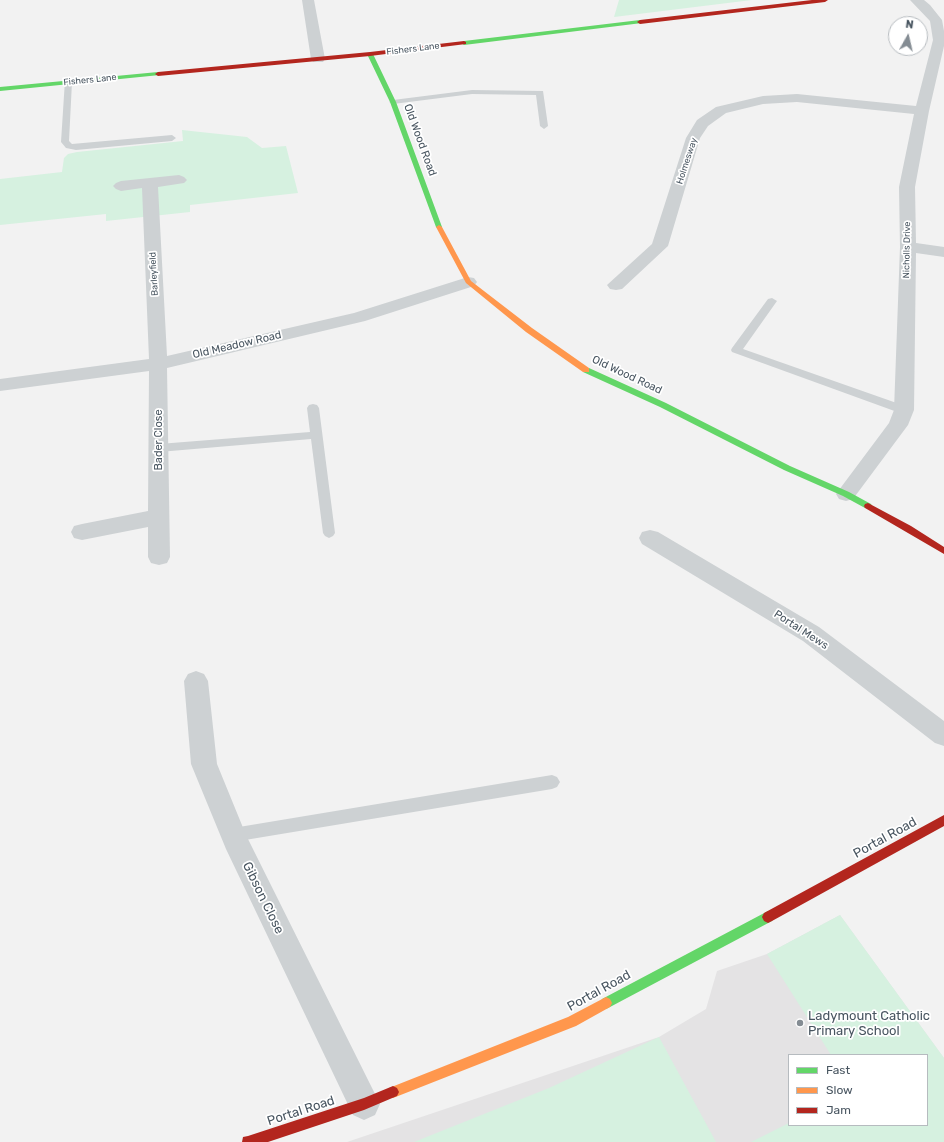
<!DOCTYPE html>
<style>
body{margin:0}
#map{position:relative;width:944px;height:1142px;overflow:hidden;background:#f2f2f2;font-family:Rubik,sans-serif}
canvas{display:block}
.legend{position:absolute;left:788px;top:1054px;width:140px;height:72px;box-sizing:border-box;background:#fff;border:1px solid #b6bbbf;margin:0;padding:5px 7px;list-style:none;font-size:12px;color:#485560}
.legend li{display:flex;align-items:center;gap:8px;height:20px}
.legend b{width:20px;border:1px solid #b6bbbf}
.north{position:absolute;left:888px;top:16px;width:40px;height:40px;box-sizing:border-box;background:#fff;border:1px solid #b6bbbf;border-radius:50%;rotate:8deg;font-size:11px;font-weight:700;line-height:16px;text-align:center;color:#485560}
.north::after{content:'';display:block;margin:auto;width:14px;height:18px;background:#848c93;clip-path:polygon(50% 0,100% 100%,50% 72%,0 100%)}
</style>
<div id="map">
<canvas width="944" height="1142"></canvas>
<ul class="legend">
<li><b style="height:5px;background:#63d668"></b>Fast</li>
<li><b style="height:5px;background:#ff974d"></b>Slow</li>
<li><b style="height:5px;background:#b3261e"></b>Jam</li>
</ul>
<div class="north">N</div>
</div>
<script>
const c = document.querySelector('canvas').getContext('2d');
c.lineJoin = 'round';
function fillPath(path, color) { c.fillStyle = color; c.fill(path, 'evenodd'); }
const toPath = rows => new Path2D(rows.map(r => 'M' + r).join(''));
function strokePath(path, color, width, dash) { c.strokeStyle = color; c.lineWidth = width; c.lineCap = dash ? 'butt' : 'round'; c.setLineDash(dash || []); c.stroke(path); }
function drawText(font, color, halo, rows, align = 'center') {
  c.font = font + ' Rubik,sans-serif'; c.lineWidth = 3.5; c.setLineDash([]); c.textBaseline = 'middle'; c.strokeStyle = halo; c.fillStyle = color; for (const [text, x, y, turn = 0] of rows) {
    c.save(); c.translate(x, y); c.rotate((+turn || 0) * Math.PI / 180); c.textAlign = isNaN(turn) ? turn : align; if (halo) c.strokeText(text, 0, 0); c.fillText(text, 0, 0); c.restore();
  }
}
const education = toPath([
 [840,915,944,1058,944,1142,347,1142,659,1037,706,1009,717,971,767,954],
 [789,1055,927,1055,927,1125,789,1125]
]);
const green = toPath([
 [619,0,752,0,614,17],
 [182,130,247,137,262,148,286,146,298,193,190,205,190,212,106,221,106,214,0,225,0,179,62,172,64,158,68,154,77,152,183,141],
 [840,915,944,1058,944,1142,751,1142,789,1123,789,1125,927,1125,927,1055,831,1055,767,954],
 [659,1037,716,1142,414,1142,549,1088]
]);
const lane = toPath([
 [65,80,71,80,72,82,69,141,72,144,172,135,176,138,172,141,76,150,66,148,61,142,65,80],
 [472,90,543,91,548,126,544,129,540,126,536,95,472,94,393,104,389,102,393,100,472,90],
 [772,298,777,301,743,349,908,407,910,410,908,413,900,413,732,352,731,350,732,348,768,299,772,298],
 [313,404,317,405,319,408,335,533,333,536,329,538,325,536,323,533,311,439,159,452,155,451,153,448,155,445,159,444,310,432,307,408,309,405,313,404],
 [552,775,557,777,560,782,557,787,552,789,233,842,227,840,225,835,227,830,233,828,552,775]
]);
const street = toPath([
 [302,0,314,0,325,59,323,62,313,62,311,59,302,0],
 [910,0,924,0,930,5,942,20,944,31,944,46,929,111,915,187,916,243,944,247,944,257,916,253,914,410,908,425,853,499,846,501,839,499,836,494,889,423,894,410,900,247,899,187,914,114,797,102,763,104,726,113,708,126,700,138,668,246,622,289,616,290,610,289,607,285,652,244,686,138,697,120,716,107,763,96,797,94,916,106,933,40,930,21,910,0],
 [179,175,184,177,187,180,184,183,158,187,167,356,354,313,468,277,474,278,477,282,474,286,365,321,167,368,170,557,167,563,159,565,151,563,148,557,148,527,82,540,74,538,71,532,74,526,82,524,148,511,149,371,0,391,0,379,149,359,142,188,121,191,116,189,113,186,116,183,121,181,179,175],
 [650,530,658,532,819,627,944,721,944,746,935,743,803,641,642,544,639,538,642,532,650,530],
 [196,671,204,674,208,681,217,764,246,835,380,1104,375,1115,364,1120,353,1115,226,849,191,764,184,681,188,674,196,671]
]);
const fast = toPath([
 [640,20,642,21,642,23,464,45,461,43,464,41,640,20],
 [368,53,373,54,396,102,442,227,441,228,439,229,436,227,390,102,367,54,368,53],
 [158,72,160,73,160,75,0,91,0,87,158,72],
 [583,368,589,368,666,403,790,466,849,492,871,504,872,506,871,508,865,508,843,496,784,470,660,407,583,372,583,368],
 [768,911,772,913,774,917,772,921,610,1007,606,1009,602,1007,600,1003,602,999,768,911]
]);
const slow = toPath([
 [439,225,442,227,471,281,532,328,589,368,589,372,583,372,526,332,466,283,436,227,439,225],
 [606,997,610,999,612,1003,610,1007,576,1026,393,1098,389,1096,387,1092,389,1088,568,1017,606,997]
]);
const jam = toPath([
 [812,0,828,0,825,2,640,24,637,22,640,20,812,0],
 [464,41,466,42,466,44,370,56,158,76,155,74,158,72,370,52,464,41],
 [868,503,911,526,944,547,944,554,865,508,864,506,865,504,868,503],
 [944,815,944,826,772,921,768,923,764,921,762,917,764,913,944,815],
 [393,1086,397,1088,399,1092,397,1096,364,1110,268,1142,242,1142,243,1137,248,1136,364,1098,393,1086]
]);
const markers = [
 [800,1023,4,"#848c93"]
];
const farStreetnames = [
 ["Fishers Lane",413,49,-7],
 ["Fishers Lane",90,80,-6],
 ["Holmesway",687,161,-72],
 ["Nicholls Drive",907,250,-89],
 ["Barleyfield",154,274,-93]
];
const streetNames = [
 ["Old Wood Road",420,140,70],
 ["Old Meadow Road",237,345,-13],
 ["Old Wood Road",627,375,25],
 ["Bader Close",159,440,-90],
 ["Portal Mews",801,630,33]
];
const nearStreetnames = [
 ["Portal Road",885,838,-29],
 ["Gibson Close",263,898,64],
 ["Portal Road",599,991,-29],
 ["Portal Road",301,1111,-18]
];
const nearPoinames = [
 ["Ladymount Catholic",808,1016],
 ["Primary School",808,1031]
];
fillPath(education, '#e4e3e4');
fillPath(green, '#d6f1e0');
fillPath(lane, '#cdd1d3');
fillPath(street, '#cdd1d3');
fillPath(fast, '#63d668');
fillPath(slow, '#ff974d');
fillPath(jam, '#b3261e');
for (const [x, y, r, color] of markers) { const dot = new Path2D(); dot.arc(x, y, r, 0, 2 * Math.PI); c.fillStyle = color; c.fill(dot); strokePath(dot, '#fff', 1.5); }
drawText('9px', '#485560', '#fff', farStreetnames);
drawText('11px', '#485560', '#fff', streetNames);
drawText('13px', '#485560', '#fff', nearStreetnames);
drawText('13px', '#485560', '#fff', nearPoinames, 'left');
</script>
